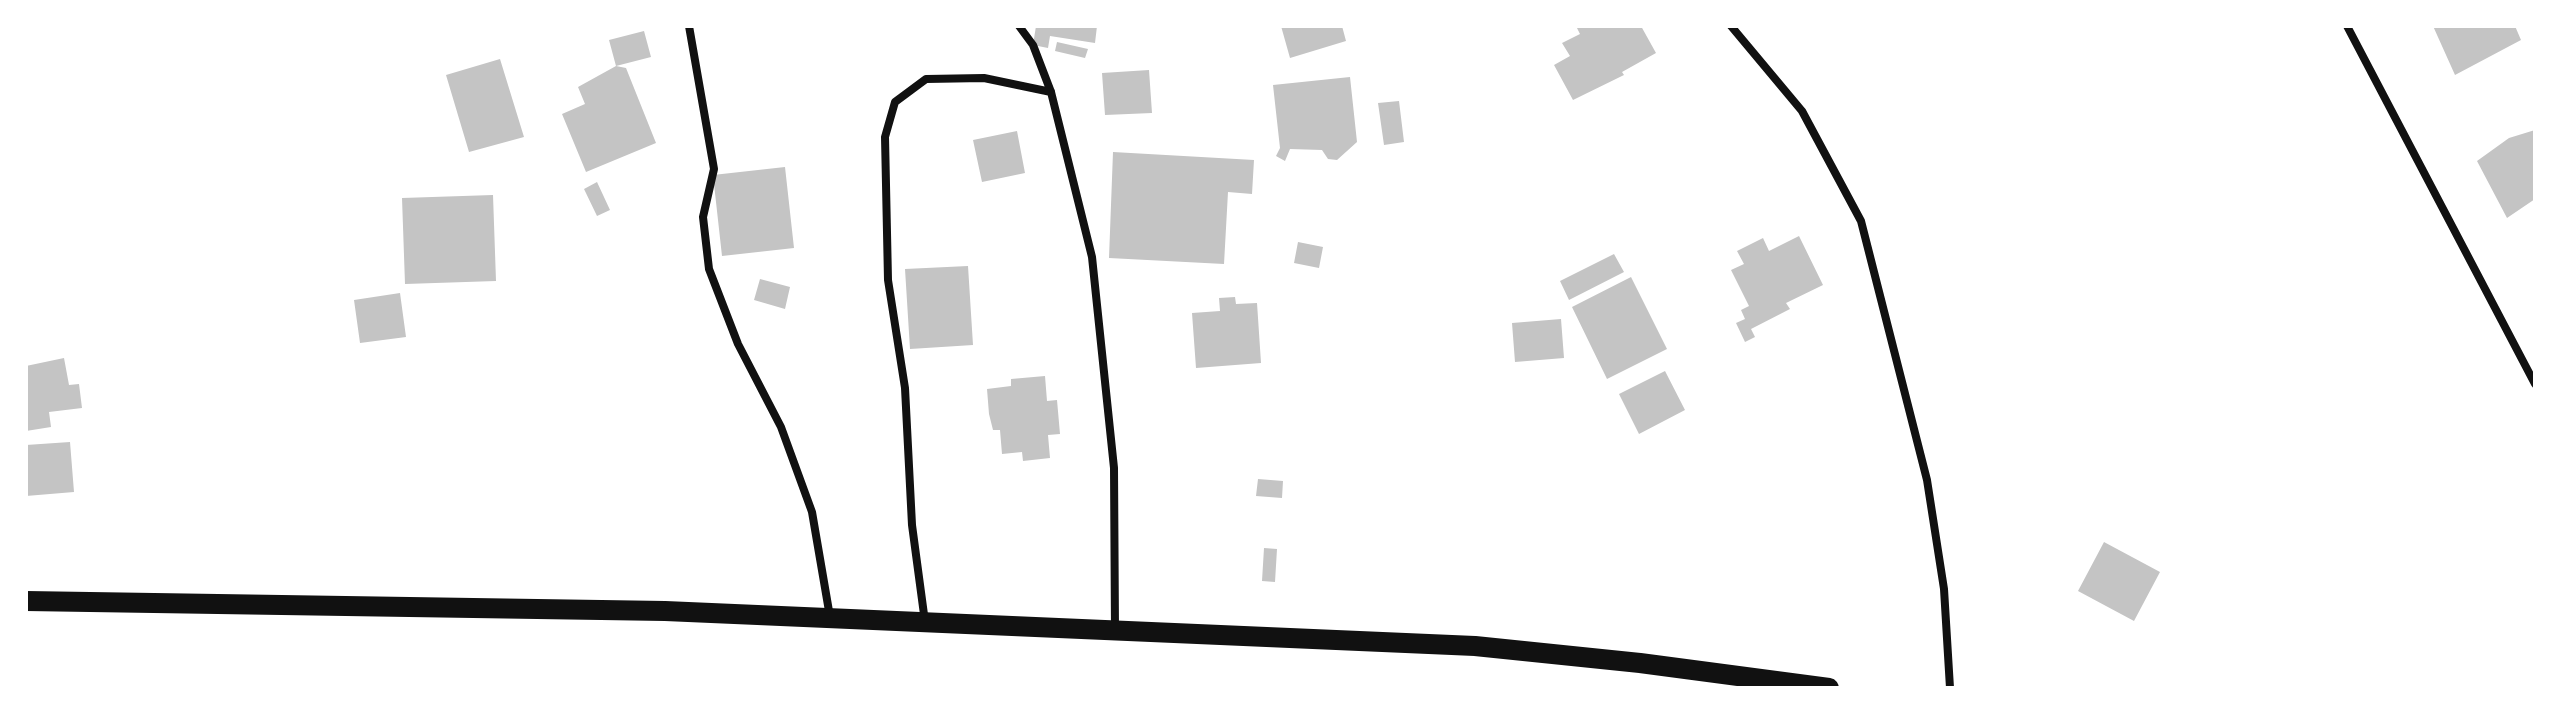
<!DOCTYPE html>
<style>
body{margin:0}
#map{position:relative;width:2561px;height:714px;overflow:hidden;background:#fff;font-family:"Public Sans",sans-serif}
canvas{display:block}
.frame{position:absolute;inset:0;border:28px solid #fff;pointer-events:none}
</style>
<div id="map">
<canvas width="2561" height="714"></canvas>
<div class="frame"></div>
</div>
<script>
const c = document.querySelector('canvas').getContext('2d');
c.lineJoin = 'round';
function fillPath(path, color) { c.fillStyle = color; c.fill(path, 'evenodd'); }
const toPath = rows => new Path2D(rows.map(r => 'M' + r).join(''));
function strokePath(path, color, width, dash) { c.strokeStyle = color; c.lineWidth = width; c.lineCap = dash ? 'butt' : 'round'; c.setLineDash(dash || []); c.stroke(path); }
const building = toPath([
 [1036,26,1097,26,1095,43,1050,36,1048,48,1033,45],
 [1281,26,1342,26,1346,41,1290,58],
 [1580,26,1641,26,1656,53,1622,72,1624,75,1573,100,1554,65,1570,56,1562,43,1580,34,1577,28],
 [2433,26,2515,26,2521,40,2455,75],
 [644,31,651,57,616,66,626,68,656,143,586,172,562,114,585,104,578,87,616,66,609,40],
 [1057,42,1088,49,1085,58,1055,51],
 [500,59,524,137,469,152,446,75],
 [1149,70,1152,113,1105,115,1102,73],
 [1350,77,1357,142,1337,160,1328,159,1322,150,1290,149,1285,161,1276,156,1280,148,1273,85],
 [1399,101,1404,142,1384,145,1378,103],
 [2535,130,2535,199,2507,218,2477,161,2509,138],
 [1017,131,1025,173,982,182,973,140],
 [1113,152,1254,160,1252,194,1228,192,1224,264,1109,258],
 [785,167,794,248,722,256,713,175],
 [597,182,610,210,597,216,584,189],
 [493,195,496,281,405,284,402,198],
 [1799,236,1823,285,1786,303,1790,309,1751,329,1755,337,1745,342,1736,323,1745,319,1741,310,1749,306,1731,270,1744,264,1737,251,1763,238,1769,251],
 [1298,242,1323,247,1319,268,1294,263],
 [1614,254,1624,272,1569,300,1560,281],
 [968,266,973,345,910,349,905,269],
 [1631,277,1667,349,1607,379,1572,307],
 [760,279,790,287,785,309,754,300],
 [400,293,406,337,360,343,354,300],
 [1235,297,1236,304,1257,303,1261,363,1196,368,1192,313,1220,311,1219,298],
 [1561,319,1564,358,1515,362,1512,323],
 [64,358,69,385,79,384,82,408,49,412,51,427,26,431,26,366],
 [1665,371,1685,410,1639,434,1619,394],
 [1045,376,1047,401,1057,400,1060,434,1048,435,1050,458,1023,461,1022,452,1002,454,1000,430,993,430,989,414,987,389,1011,386,1011,379],
 [70,442,74,492,26,496,26,445],
 [1258,479,1283,481,1282,498,1256,496],
 [2104,542,2160,572,2134,621,2078,591],
 [1264,548,1277,549,1275,582,1262,581]
]);
const minor = toPath([
 [689,26,714,169,703,217,709,269,738,344,781,427,812,512,830,617],
 [1019,26,1033,45,1051,92,1092,257,1114,468,1115,630],
 [1731,26,1802,111,1861,221,1927,480,1944,589,1950,688],
 [2347,26,2535,384],
 [925,622,912,525,905,388,888,280,885,137,895,102,926,79,984,78,1051,92]
]);
const primary = toPath([
 [26,601,665,611,1475,646,1640,663,1829,688]
]);
fillPath(building, '#c4c4c4');
strokePath(minor, '#111', 8);
strokePath(primary, '#111', 20);
</script>
